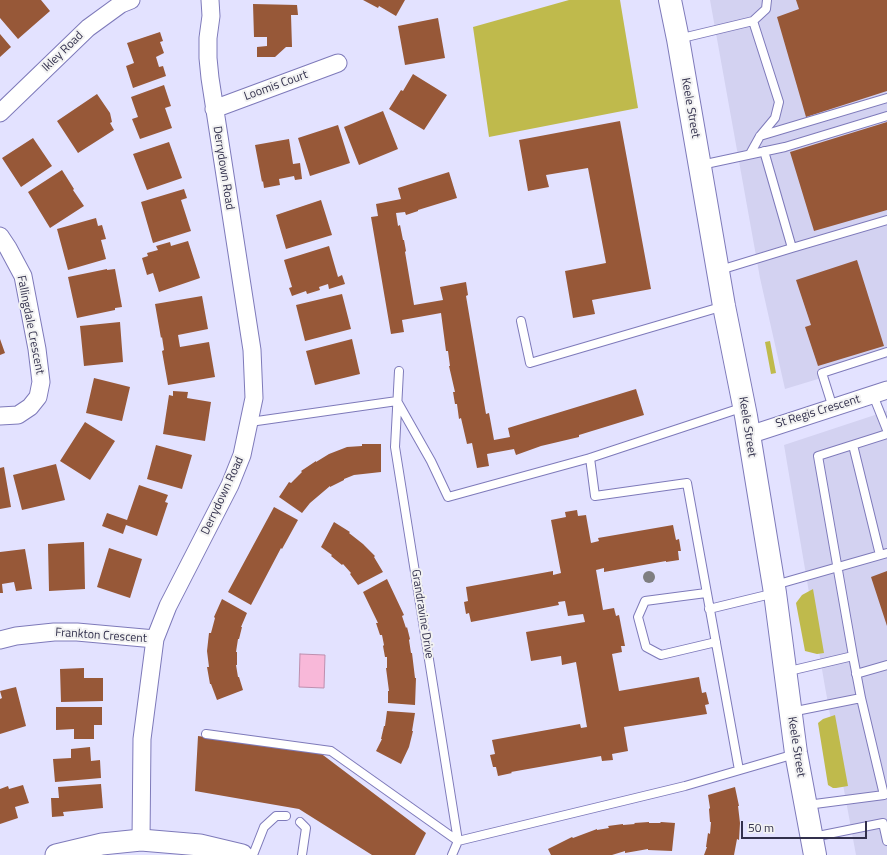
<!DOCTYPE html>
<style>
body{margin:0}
#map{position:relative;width:887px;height:855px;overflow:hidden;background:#e3e2ff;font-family:"Titillium Web",sans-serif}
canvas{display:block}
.scale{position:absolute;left:741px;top:821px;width:126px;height:18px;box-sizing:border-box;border:2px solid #32304c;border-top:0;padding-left:5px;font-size:12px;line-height:14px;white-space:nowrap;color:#32304c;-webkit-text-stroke:3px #f2f2f2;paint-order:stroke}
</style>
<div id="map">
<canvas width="887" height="855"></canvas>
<div class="scale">50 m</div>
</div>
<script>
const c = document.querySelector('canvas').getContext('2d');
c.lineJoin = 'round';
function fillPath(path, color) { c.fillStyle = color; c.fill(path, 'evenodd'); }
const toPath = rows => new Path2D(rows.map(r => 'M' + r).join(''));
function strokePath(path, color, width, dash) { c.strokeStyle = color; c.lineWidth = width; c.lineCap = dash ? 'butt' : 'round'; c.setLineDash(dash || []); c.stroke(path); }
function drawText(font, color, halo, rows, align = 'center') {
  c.font = font + ' "Titillium Web",sans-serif'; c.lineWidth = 4; c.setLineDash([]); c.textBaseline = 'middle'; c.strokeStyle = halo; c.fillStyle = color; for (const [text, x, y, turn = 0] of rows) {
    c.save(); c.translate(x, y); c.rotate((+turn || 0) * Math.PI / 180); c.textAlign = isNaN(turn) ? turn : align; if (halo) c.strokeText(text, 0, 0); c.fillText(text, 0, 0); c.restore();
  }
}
const built = toPath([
 [710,0,887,0,887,358,785,389,760,278],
 [887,411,887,855,856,855,825,687,784,445]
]);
const green = toPath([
 [569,0,620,0,638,108,489,137,473,27],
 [770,341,776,373,771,374,765,342],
 [813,589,824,653,817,654,805,651,796,603,802,595],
 [835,715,848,786,836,788,833,788,828,785,818,723,823,719]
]);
const water = toPath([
 [300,654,325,655,324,688,299,687,300,654]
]);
const building = toPath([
 [0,0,41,0,50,11,18,39,0,18],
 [363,0,405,0,396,16,379,6,378,8],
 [796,0,887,0,887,91,806,117,777,17,799,9],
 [253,4,297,5,298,15,291,15,292,47,286,47,275,57,257,57,257,47,267,46,267,37,254,37],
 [438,18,445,58,405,65,398,26],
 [160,32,163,41,160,42,164,53,156,57,159,67,163,66,166,76,133,88,126,66,134,63,127,43],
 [0,34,11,47,0,57],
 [413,74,447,95,424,130,389,109,401,90,403,91],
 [164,85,171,106,165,108,172,128,140,139,132,119,138,117,131,97],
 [97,94,110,113,112,122,110,123,114,130,78,153,57,121],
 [383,111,398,149,359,165,344,127],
 [620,121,651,289,592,300,595,314,573,318,565,271,606,263,588,168,546,175,549,187,528,191,519,140],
 [887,122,887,210,814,231,790,152],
 [338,125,350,163,310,176,298,138],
 [33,138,52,166,21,187,2,158],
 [289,139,293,164,300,163,302,179,295,180,294,176,279,179,280,185,264,188,263,181,262,182,255,145],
 [169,142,182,178,147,190,133,154],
 [62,170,74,189,73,190,84,206,50,228,28,192],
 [449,172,457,198,418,210,418,211,406,215,405,212,396,213,398,226,400,225,403,240,404,240,406,251,405,252,414,305,443,300,440,287,466,282,468,295,466,296,486,414,489,413,494,440,510,437,508,428,636,389,644,415,579,435,579,437,541,446,516,455,514,449,487,454,489,466,477,468,472,443,467,444,461,418,459,419,457,404,455,404,453,392,455,392,449,366,450,366,448,351,446,351,441,313,402,320,404,332,391,334,371,217,378,216,376,204,401,199,398,188],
 [184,189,187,198,181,200,191,231,153,243,141,202],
 [321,200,332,235,286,249,276,215],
 [96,218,98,226,102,225,106,239,101,240,106,259,68,270,57,229],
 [188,241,200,278,159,292,153,273,147,275,142,258,148,256,147,253,158,250,156,246,170,242,171,246],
 [329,246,338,277,342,275,345,284,329,289,328,284,319,287,320,290,307,294,306,291,292,296,289,288,292,287,284,260],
 [857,260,884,346,818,366,805,327,811,325,796,280],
 [107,269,107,270,115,269,122,307,115,308,115,310,77,318,68,277],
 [342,294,351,329,305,341,296,305],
 [202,296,208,329,178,335,180,347,209,342,215,377,168,385,162,351,164,350,162,337,161,338,155,304],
 [120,322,123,362,84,366,80,326],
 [0,339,5,353,0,355],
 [352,339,360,374,315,385,306,351],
 [94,378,130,387,122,421,86,413],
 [173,391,188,392,187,398,211,402,205,441,163,434,169,395,173,396],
 [85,422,115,441,90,480,60,461],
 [362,444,381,444,381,472,354,475,344,479,344,480,330,487,330,486,310,503,302,513,279,497,289,482,291,483,302,472,301,471,316,461,316,462,329,454,347,447,362,446],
 [156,445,192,455,182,489,147,479],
 [56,464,65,500,22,510,13,475],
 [4,467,11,507,0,509,0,468],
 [139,485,168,495,165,502,168,503,157,536,126,525,123,534,102,526,107,513,127,520],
 [274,507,298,520,282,549,281,548,251,605,228,592],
 [577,510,578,516,586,515,591,543,599,541,598,538,673,525,676,540,679,539,681,551,678,551,679,560,666,562,666,561,604,572,604,568,596,570,603,610,614,608,616,616,619,615,625,646,621,646,622,652,612,654,619,691,699,677,702,693,706,692,709,704,705,705,707,714,624,727,628,751,612,754,613,760,602,761,601,756,511,772,512,773,498,776,496,767,493,767,490,755,495,754,492,740,580,724,581,728,587,727,576,662,562,665,561,656,531,661,526,632,585,622,583,614,568,616,565,601,558,602,559,605,471,622,469,613,466,614,464,602,468,601,466,587,553,571,553,575,561,573,551,520,566,517,565,512],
 [334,522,350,532,349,533,363,544,375,556,374,557,383,572,358,585,350,574,351,573,343,564,342,565,331,556,332,555,321,547],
 [84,542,85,589,49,591,48,544],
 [109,548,142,559,130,598,97,587],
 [25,549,32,589,16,591,14,582,2,584,3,593,0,593,0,552],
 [887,571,887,626,871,577],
 [387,579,404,615,402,616,406,628,407,627,410,639,409,640,411,653,412,653,415,678,416,678,415,705,388,703,388,691,389,691,386,668,387,668,387,657,385,657,383,646,384,645,382,635,380,635,376,623,378,623,363,592],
 [222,599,247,613,241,627,242,627,239,639,238,639,236,652,237,652,237,665,236,665,238,677,239,677,243,690,217,700,211,684,210,684,207,667,209,667,207,651,209,633,211,633,215,618,214,617],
 [84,668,84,678,103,678,103,701,61,702,60,669],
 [16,687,26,726,0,734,0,699,2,698,0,691],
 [56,707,102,707,102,725,94,725,94,739,74,739,74,729,56,730],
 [387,711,415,713,412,731,413,731,409,747,401,764,376,751,382,739,381,739,384,726,385,726],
 [198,736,319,752,426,833,415,855,372,855,299,809,195,791],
 [90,747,91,761,100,760,101,778,55,782,53,759,71,758,71,749],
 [101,784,103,808,63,812,64,816,52,817,51,798,59,798,58,787],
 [23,785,29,803,15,807,18,818,0,824,0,789,8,786,9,789],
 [735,787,739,806,738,806,740,823,739,840,737,839,734,855,704,855,707,847,706,847,708,833,710,834,711,822,710,822,709,809,710,808,708,795],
 [649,822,649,823,660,823,661,822,675,823,672,851,648,850,648,849,625,853,625,851,612,855,551,855,548,849,572,837,573,838,597,829,597,830,609,828,608,826,623,824,623,825,635,824,634,823]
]);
const service = toPath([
 [753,21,766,9,767,0],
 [678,39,753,21,779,102,775,118,760,136,750,154],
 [760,136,887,98],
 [764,151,792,248,887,220],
 [701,165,785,147,887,116],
 [720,270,792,248],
 [521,321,530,363,724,306],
 [399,371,395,447,458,841,452,855],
 [873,395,887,430],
 [833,408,822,373,887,352],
 [250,422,397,401,431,461,448,497,590,458,744,407],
 [853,445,880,555],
 [590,458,595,496,687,483,739,770],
 [775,585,887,553],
 [706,593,645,601,638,617,646,647,661,655,716,642],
 [709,609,775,593],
 [853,656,861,698],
 [785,672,853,656,818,456,887,434],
 [856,674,887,665],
 [791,712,861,698,884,795,807,805],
 [206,734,331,751,458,841,685,786,795,754],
 [300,822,306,828,302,855],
 [813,837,883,823,887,841],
 [253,855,264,827,276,816,286,816]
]);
const minor = toPath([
 [214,109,338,63],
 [0,113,88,28,121,4,131,0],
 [0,236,8,248,23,276,37,349,41,382,38,397,30,407,18,415,0,416],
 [749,435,887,390],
 [0,640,16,636,54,632,77,632,155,639],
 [141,840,142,739,155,639,168,606,230,485,242,455,254,398,252,350,210,78,208,58,208,38,211,16,210,0]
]);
const tertiary = toPath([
 [56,855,102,844,141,840,200,845,242,855]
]);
const secondary = toPath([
 [670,0,678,39,724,306,746,416,775,593,796,753,815,855]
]);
const trees = [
 [649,577]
];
const streetNames = [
 ["Ikley Road",63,52,-44],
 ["Loomis Court",276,86,-20],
 ["Keele Street",690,108,80],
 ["Derrydown Road",223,168,81],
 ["Fallingdale Crescent",30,325,79],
 ["St Regis Crescent",818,412,-17],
 ["Keele Street",747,427,81],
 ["Derrydown Road",223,496,-65],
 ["Grandravine Drive",422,614,81],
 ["Frankton Crescent",101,636,4],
 ["Keele Street",796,747,81]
];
fillPath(built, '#d3d2f1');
fillPath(green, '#bfba4c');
fillPath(water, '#f8b8d9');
strokePath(water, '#bd8faf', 1);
fillPath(building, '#975838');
strokePath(service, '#7e7aba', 10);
strokePath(minor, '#7e7aba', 19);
strokePath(tertiary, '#7e7aba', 23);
strokePath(secondary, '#7e7aba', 24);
strokePath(service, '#fff', 8);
strokePath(minor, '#fff', 17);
strokePath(tertiary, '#fff', 21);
strokePath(secondary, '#fff', 22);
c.fillStyle = '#7f7e80';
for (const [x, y] of trees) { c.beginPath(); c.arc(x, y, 6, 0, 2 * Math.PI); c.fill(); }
drawText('12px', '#32304c', '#f2f2f2', streetNames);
</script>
